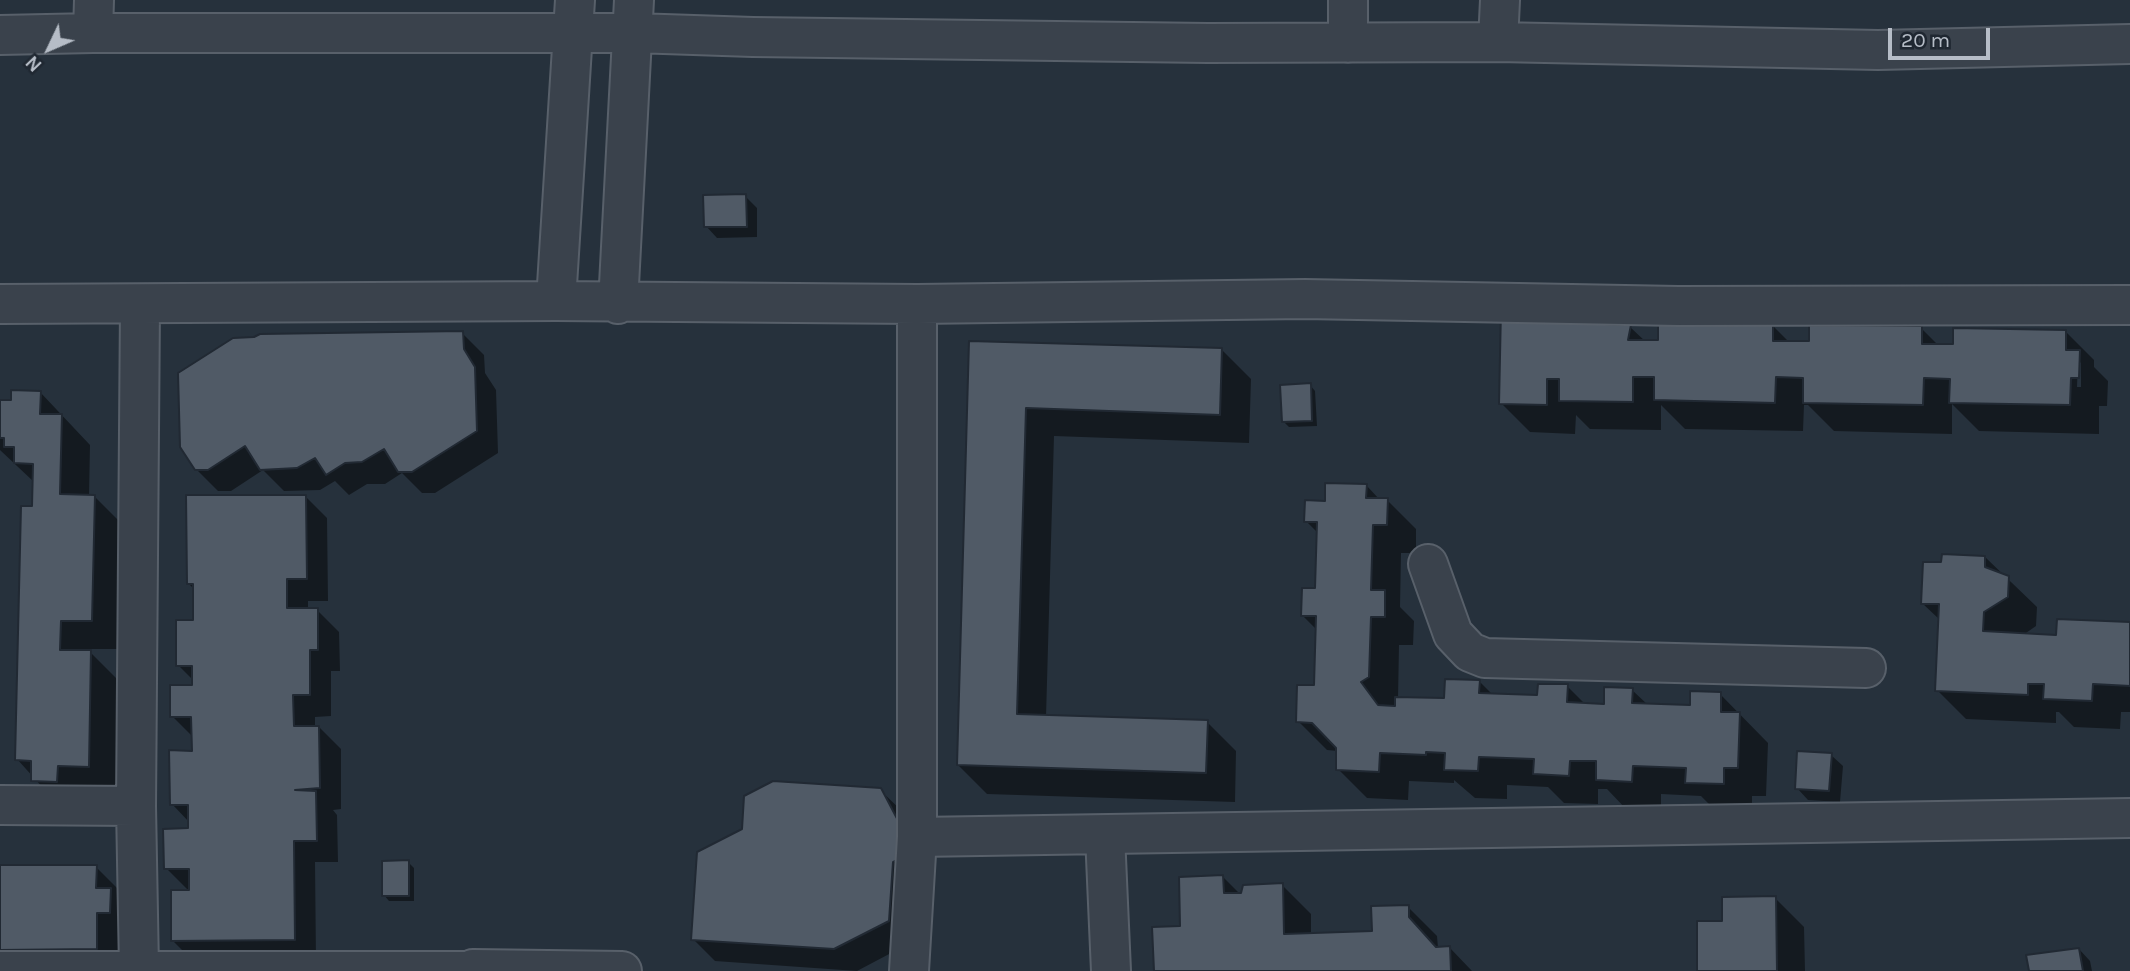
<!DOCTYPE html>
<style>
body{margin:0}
#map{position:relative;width:2130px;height:971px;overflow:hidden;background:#26313c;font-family:Karla,sans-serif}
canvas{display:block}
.north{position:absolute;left:14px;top:14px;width:70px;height:70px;-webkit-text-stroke:5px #1f2731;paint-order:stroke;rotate:226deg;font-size:19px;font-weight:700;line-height:28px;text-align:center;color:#b6bdc7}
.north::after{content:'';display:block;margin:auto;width:24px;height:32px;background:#b6bdc7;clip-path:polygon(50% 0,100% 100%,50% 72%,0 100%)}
.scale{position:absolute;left:1888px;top:28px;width:102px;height:32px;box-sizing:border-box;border:4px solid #b6bdc7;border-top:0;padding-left:9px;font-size:21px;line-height:24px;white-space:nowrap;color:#b6bdc7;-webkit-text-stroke:5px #1f2731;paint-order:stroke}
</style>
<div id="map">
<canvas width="2130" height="971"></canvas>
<div class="north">N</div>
<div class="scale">20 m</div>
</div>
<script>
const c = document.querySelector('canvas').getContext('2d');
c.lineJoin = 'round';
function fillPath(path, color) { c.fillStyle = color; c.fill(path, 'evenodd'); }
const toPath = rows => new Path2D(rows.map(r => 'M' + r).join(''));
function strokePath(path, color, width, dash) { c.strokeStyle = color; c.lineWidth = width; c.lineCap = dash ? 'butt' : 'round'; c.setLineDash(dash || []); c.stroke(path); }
const shadow = toPath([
 [745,196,757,208,757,237,717,238,706,226],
 [1569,324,1630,327,1646,342,1772,325,1790,343,1921,328,1939,346,2065,331,2094,360,2094,367,2108,381,2107,406,2099,406,2099,434,1979,431,1952,404,1952,434,1834,431,1808,405,1804,405,1803,431,1685,429,1661,405,1661,430,1590,429,1576,415,1575,434,1530,432,1501,403],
 [2078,360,2081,363,2081,387,2077,387],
 [462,333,484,355,485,373,496,390,498,453,435,493,422,493,402,473,385,484,367,484,349,495,335,481,320,490,284,491,263,470,231,491,218,491,196,469],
 [971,342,1222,350,1251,379,1249,443,1054,436,1046,717,1207,722,1236,751,1235,802,987,794,958,765],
 [1310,385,1315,391,1317,426,1289,427,1284,422],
 [40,392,90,445,89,496,94,496,123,525,120,649,87,649,119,681,117,795,62,809,17,759,34,482,0,450,0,402,13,402],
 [1366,485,1380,500,1387,500,1416,529,1416,553,1401,553,1400,607,1414,621,1413,645,1399,645,1398,699,1446,700,1479,681,1493,695,1539,696,1567,686,1586,705,1606,705,1632,690,1648,705,1692,706,1720,694,1768,743,1766,796,1752,796,1752,812,1716,811,1701,796,1661,794,1661,810,1626,809,1607,789,1598,789,1598,804,1564,803,1548,787,1507,785,1507,799,1475,798,1454,780,1454,783,1409,781,1408,800,1367,798,1338,769,1338,751,1327,750,1298,721,1316,687,1317,630,1302,615,1317,590,1318,533,1306,521,1327,503],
 [305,496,327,518,328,601,308,601,308,610,317,610,339,632,340,671,331,671,331,716,315,717,315,727,319,727,341,749,341,809,333,810,337,815,338,862,315,862,316,961,195,963,173,941,190,892,166,868,190,830,190,823,172,804,194,752,194,738,172,716,194,687,194,681,178,665,195,622,195,590,188,583],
 [1985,557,2037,607,2036,626,2023,635,2058,637,2130,624,2130,712,2121,712,2120,729,2074,727,2059,712,2056,712,2056,723,1966,719,1937,690,1940,620,1922,603,1943,564],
 [1831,755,1843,766,1840,802,1808,800,1797,788],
 [880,790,903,812,910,943,857,971,715,961,693,939,744,830],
 [408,862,414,868,414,901,389,901,384,895],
 [0,866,96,867,125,896,125,971,0,971],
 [1223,877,1242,896,1282,885,1311,914,1311,935,1374,933,1408,907,1437,936,1438,948,1450,948,1472,971,1156,971,1182,928],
 [1775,898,1804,927,1805,971,1699,971,1724,922],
 [2079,949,2090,961,2092,971,2030,971]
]);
const building = toPath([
 [746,194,747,227,704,227,703,195,746,194],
 [1501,309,1552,322,1631,325,1628,340,1658,340,1658,324,1773,323,1773,341,1809,341,1809,325,1922,326,1922,344,1953,344,1953,328,2066,330,2066,350,2080,350,2079,378,2071,378,2070,405,1949,403,1950,379,1924,378,1923,405,1803,403,1803,378,1776,377,1775,403,1654,400,1654,377,1633,377,1633,402,1559,401,1559,379,1547,379,1547,405,1499,404,1501,309],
 [463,331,464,349,475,367,477,431,412,472,398,472,384,449,362,462,345,463,326,475,315,458,297,468,260,470,245,446,208,470,195,470,180,447,178,373,233,338,254,337,260,334,463,331],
 [969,341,1222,348,1220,415,1026,408,1017,714,1208,720,1206,773,957,765,969,341],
 [1311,383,1312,421,1282,422,1280,385,1311,383],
 [11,390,41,391,40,414,62,414,60,494,95,495,92,621,61,621,60,650,91,650,89,767,58,766,57,782,31,781,31,761,15,760,21,506,32,506,33,464,14,463,14,447,4,447,4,438,0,438,0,400,11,400,11,390],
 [1325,483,1367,484,1366,498,1388,498,1387,525,1373,525,1371,590,1385,590,1385,617,1371,617,1369,677,1361,682,1378,705,1395,706,1395,697,1444,698,1445,679,1480,680,1479,693,1537,695,1538,684,1568,684,1567,702,1604,704,1604,687,1633,688,1632,703,1690,705,1690,691,1721,692,1721,712,1740,712,1738,768,1724,768,1724,784,1685,783,1686,768,1633,766,1632,782,1596,780,1596,761,1570,761,1569,776,1533,774,1534,759,1479,757,1478,771,1444,770,1445,753,1426,752,1426,755,1380,753,1379,772,1336,770,1336,748,1312,723,1296,722,1297,685,1314,685,1316,616,1301,616,1302,588,1315,588,1317,522,1304,522,1305,500,1325,501,1325,483],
 [186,495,306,495,307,579,287,579,287,608,318,608,318,650,310,650,310,695,293,695,294,726,319,726,320,788,295,790,316,791,317,841,294,841,295,940,171,941,171,890,189,890,189,869,164,869,163,829,188,828,188,805,170,805,169,750,192,751,191,717,170,717,170,685,192,685,192,666,176,666,176,620,193,620,193,584,187,584,186,495],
 [1942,554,1985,556,1985,567,2009,576,2008,597,1984,612,1983,631,2056,635,2057,619,2130,622,2130,686,2093,684,2092,701,2043,699,2044,684,2028,684,2028,695,1935,691,1939,604,1921,604,1923,562,1941,562,1942,554],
 [1797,751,1832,753,1829,791,1795,789,1797,751],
 [773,781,881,788,903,830,902,857,893,862,889,921,834,949,691,940,697,852,742,829,744,796,773,781],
 [409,860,409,896,382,896,382,861,409,860],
 [0,865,97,865,96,888,111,888,110,913,97,913,97,949,0,950,0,865],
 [1223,875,1224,893,1241,893,1243,885,1283,883,1284,934,1372,931,1371,906,1409,905,1409,917,1436,947,1450,946,1451,971,1154,971,1152,927,1180,926,1179,877,1223,875],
 [1776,896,1777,971,1697,971,1697,921,1722,921,1722,897,1776,896],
 [2079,948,2083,971,2029,971,2026,955,2079,948]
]);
const street = toPath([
 [93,33,634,33,753,37,1208,43,1498,42,1878,50,2130,44],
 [0,35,93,33,94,0],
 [1498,42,1500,0],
 [1348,43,1348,0],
 [556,301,575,0],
 [0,304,556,301,917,304,1305,299,1678,306,2130,305],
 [618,304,634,0],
 [1428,564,1453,634,1470,652,1485,658,1866,668],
 [0,805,136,806],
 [1105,835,1111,971],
 [917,837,2130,818],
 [139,969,136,806,140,306],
 [473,969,622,971],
 [0,971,473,971],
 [909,971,917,837,917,304]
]);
fillPath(shadow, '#0007');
fillPath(building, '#505a66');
strokePath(building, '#212933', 2);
strokePath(street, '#58606a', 42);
strokePath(street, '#3a424c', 38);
</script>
